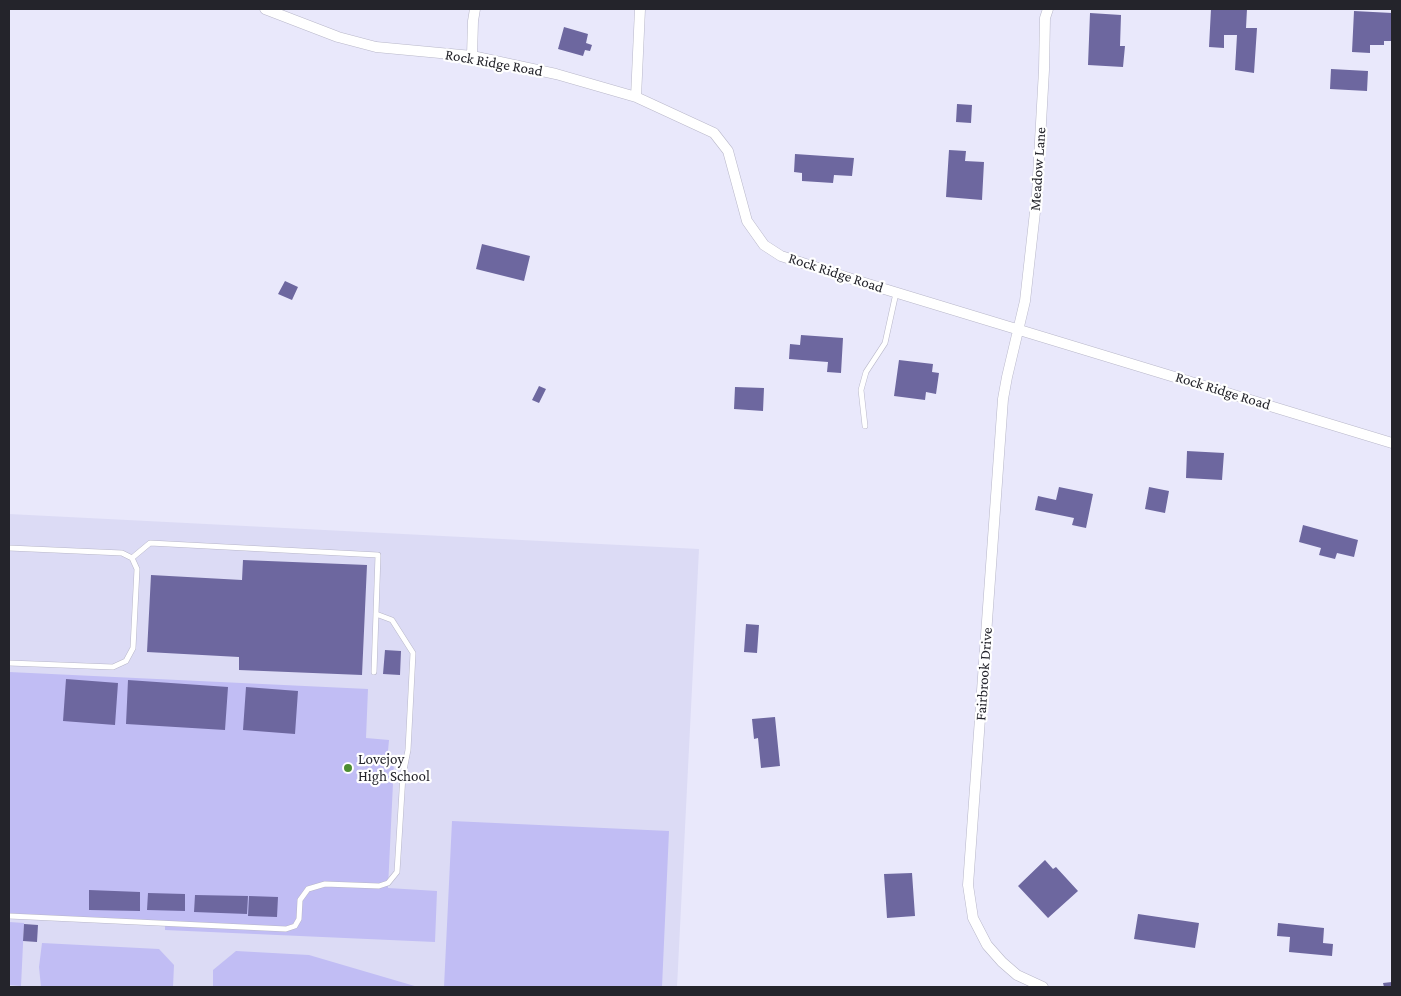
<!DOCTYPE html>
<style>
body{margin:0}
#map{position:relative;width:1401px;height:996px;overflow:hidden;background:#e9e8fb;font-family:"Crimson Pro",serif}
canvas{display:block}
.frame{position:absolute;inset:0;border:10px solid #24242b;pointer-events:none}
</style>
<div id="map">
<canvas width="1401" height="996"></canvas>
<div class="frame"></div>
</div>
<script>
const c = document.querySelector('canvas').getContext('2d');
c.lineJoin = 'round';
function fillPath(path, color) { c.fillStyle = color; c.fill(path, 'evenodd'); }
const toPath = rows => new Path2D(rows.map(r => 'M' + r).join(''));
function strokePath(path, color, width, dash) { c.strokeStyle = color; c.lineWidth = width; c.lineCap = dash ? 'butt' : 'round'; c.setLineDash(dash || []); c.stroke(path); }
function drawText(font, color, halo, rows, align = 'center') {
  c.font = font + ' "Crimson Pro",serif'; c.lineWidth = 4.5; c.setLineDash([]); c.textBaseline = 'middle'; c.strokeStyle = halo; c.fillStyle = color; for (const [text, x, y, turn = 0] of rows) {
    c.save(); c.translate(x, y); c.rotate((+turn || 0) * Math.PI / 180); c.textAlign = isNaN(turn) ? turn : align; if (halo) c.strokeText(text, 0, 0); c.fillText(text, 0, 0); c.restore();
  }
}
const built = toPath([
 [9,514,699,549,677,987,9,987]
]);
const green = toPath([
 [9,672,368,689,366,738,389,740,387,762,394,762,388,888,437,891,435,942,165,930,165,921,9,914],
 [452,821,669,831,662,987,444,987],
 [9,922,24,923,21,986,9,985],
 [42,943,159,949,174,965,173,987,41,987,39,967],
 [236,951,309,955,418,987,213,987,213,970]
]);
const building = toPath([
 [1211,9,1247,9,1246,28,1257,28,1254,73,1235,70,1237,35,1224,35,1224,48,1209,47],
 [1354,11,1392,13,1392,41,1384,41,1384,45,1370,45,1370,53,1352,52],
 [1090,13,1121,15,1120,46,1125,46,1123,67,1088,65],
 [564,27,588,34,586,43,592,45,590,51,585,50,583,56,558,49],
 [1331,69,1368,71,1367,91,1330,89],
 [957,104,972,105,971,123,956,122],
 [949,150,966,151,965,161,984,162,982,200,946,197],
 [795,154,854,158,852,176,834,175,833,183,802,181,802,173,794,172],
 [482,244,530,256,524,281,476,269],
 [285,281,298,287,292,300,278,294],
 [801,335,843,338,841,373,827,372,828,362,789,359,790,344,800,345],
 [899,360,933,364,932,372,939,373,936,394,926,392,925,400,894,396],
 [539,386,546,389,539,403,532,400],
 [735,387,764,388,763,411,734,409],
 [1187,451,1224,453,1222,480,1186,478],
 [1059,487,1093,494,1086,528,1072,525,1074,518,1035,510,1038,496,1056,500],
 [1149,487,1169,491,1165,513,1145,509],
 [1303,525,1358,540,1354,557,1337,553,1335,559,1319,555,1321,548,1299,542],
 [243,560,367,565,362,675,239,670,239,657,147,652,151,575,242,580],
 [746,624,759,625,757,653,744,652],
 [385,650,401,651,400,675,383,674],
 [66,679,118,683,115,725,63,721],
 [128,680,228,687,225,730,126,724],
 [246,687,298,691,295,734,243,730],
 [775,717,780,766,761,768,758,738,754,739,752,719],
 [1045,860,1053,869,1056,867,1078,891,1048,918,1018,886],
 [912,873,915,916,887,918,884,874],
 [89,890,140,892,140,911,89,910],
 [148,893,185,894,185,911,147,910],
 [195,895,248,896,247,914,194,912],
 [249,896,278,897,277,917,248,916],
 [1138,914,1199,923,1195,948,1134,939],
 [1278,923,1324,928,1323,943,1333,944,1332,956,1289,952,1290,937,1277,936],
 [24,924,38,925,37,942,23,941],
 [1392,982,1392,987,1384,987,1383,983]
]);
const lane = toPath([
 [865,426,861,390,866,372,885,343,896,293],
 [9,548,122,553,132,558,137,569,133,648,126,661,113,667,9,663],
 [132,558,150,543,378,555,374,672],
 [9,916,286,929,295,926,299,919,300,900,308,889,325,884,379,886,388,883,397,872,403,775,408,750,413,653,392,620,376,614]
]);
const street = toPath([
 [265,9,338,37,376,47,472,56,556,74,636,97,714,133,728,151,747,221,764,245,781,256,858,281,1392,443],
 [472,56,473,21,475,9],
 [636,97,640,9],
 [1043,987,1017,975,1002,962,987,945,973,918,968,885,1003,399,1007,377,1025,301,1037,194,1044,70,1045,18,1048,9]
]);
const markers = [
 [348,768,5,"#4d8e30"]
];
const streetNames = [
 ["Rock Ridge Road",494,63,10],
 ["Meadow Lane",1038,169,-86],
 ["Rock Ridge Road",836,273,18],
 ["Rock Ridge Road",1223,391,17],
 ["Fairbrook Drive",984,674,-86]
];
const poiNames = [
 ["Lovejoy",358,759],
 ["High School",358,776]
];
fillPath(built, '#dcdbf5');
fillPath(green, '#c1bdf4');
fillPath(building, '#6d679f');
strokePath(lane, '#b8b7c9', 6);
strokePath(street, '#b8b7c9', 11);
strokePath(lane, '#fff', 5);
strokePath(street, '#fff', 10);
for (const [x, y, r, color] of markers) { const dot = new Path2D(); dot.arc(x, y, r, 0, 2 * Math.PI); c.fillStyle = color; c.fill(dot); strokePath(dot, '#fff', 2); }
drawText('15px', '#24242b', '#fff', streetNames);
drawText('15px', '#24242b', '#fff', poiNames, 'left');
</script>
